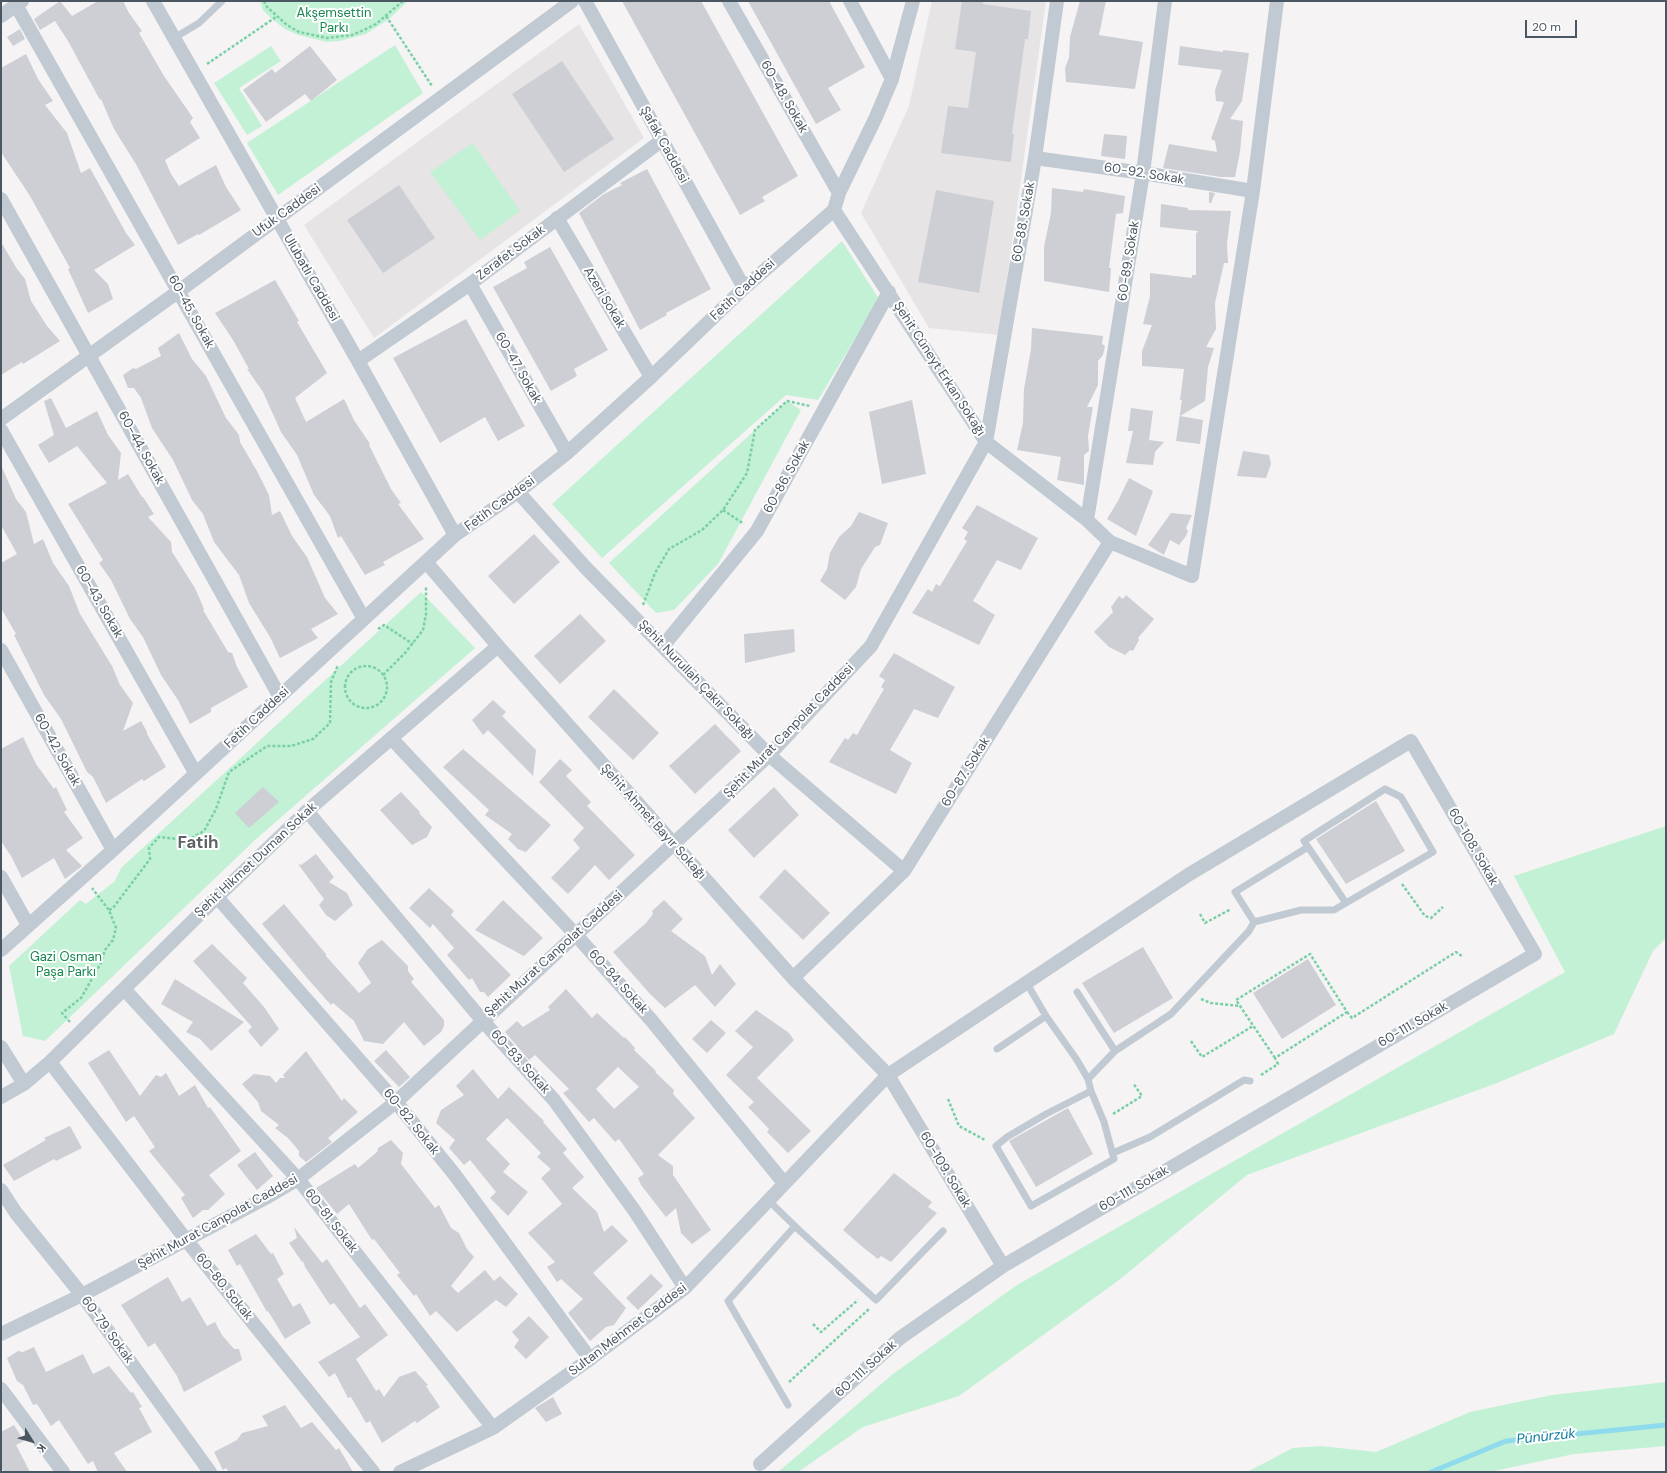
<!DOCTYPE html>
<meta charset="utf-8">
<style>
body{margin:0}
#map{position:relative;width:1667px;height:1473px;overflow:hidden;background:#f5f3f3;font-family:"DM Sans",sans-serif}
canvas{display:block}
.frame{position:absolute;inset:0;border:2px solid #4a5661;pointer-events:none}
.north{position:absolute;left:12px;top:1421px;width:40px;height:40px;-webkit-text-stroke:3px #fff;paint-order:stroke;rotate:127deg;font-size:11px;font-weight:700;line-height:16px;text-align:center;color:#4a5661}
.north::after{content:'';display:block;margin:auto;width:14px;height:18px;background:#4a5661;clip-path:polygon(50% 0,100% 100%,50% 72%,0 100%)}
.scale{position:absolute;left:1525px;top:20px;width:52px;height:18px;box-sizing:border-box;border:2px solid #4a5661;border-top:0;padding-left:5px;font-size:12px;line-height:14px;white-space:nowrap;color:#4a5661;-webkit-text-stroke:3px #fff;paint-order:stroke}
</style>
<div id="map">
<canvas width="1667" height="1473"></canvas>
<div class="frame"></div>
<div class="north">K</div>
<div class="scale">20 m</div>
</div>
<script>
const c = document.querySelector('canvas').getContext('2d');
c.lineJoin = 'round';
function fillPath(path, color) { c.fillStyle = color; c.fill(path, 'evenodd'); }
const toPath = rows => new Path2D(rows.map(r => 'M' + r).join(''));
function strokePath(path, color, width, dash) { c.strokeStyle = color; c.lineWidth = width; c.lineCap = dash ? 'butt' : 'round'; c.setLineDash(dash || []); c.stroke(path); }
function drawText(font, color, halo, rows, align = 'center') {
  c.font = font + ' "DM Sans",sans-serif'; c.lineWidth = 4; c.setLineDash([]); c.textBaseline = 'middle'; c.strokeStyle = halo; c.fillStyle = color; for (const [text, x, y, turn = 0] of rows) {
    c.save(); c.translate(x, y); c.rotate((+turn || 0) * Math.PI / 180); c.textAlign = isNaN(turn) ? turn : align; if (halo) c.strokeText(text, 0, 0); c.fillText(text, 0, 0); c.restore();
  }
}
const education = toPath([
 [932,1,1046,1,999,335,929,328,861,213,909,106],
 [579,24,644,138,374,338,304,225]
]);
const green = toPath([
 [260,1,408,1,389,19,366,34,340,41,327,42,298,35,285,29,273,20,263,10],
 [395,45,423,93,278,195,247,143],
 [271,46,281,61,239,88,262,126,247,135,214,83],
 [473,143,520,211,480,240,430,172],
 [842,241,879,299,818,400,786,395,602,558,552,504],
 [787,401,801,410,718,564,674,610,656,613,609,563],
 [421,592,475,648,255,840,45,1041,23,1036,9,966,80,900,86,904,115,881,121,868],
 [1666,826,1666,938,1653,951,1614,1034,1497,1083,1247,1175,1119,1280,959,1396,863,1427,798,1472,778,1472,893,1374,1017,1285,1565,972,1514,876],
 [1666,1382,1666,1446,1574,1454,1489,1472,1247,1472,1293,1448,1321,1446,1376,1452,1470,1412,1552,1395]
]);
const stream = toPath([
 [1431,1472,1506,1441,1666,1425]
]);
const building = toPath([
 [60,1,72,16,98,1,123,1,129,13,142,31,139,33,164,76,193,118,190,122,200,138,165,160,171,174,179,186,216,165,226,187,241,210,199,235,198,234,178,245,137,166,114,129,101,99,100,100,68,41,55,21,40,30,34,19],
 [622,1,701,1,798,176,762,197,765,201,740,215],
 [748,1,829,1,865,67,828,88,841,110,816,124],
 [962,1,983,1,983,4,1031,11,1028,39,1025,39,1012,134,1014,134,1011,162,941,153,948,106,968,108,976,52,955,49],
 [1080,1,1106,1,1099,35,1143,42,1135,89,1066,82,1065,68,1069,58,1070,37],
 [20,29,25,39,13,46,7,37],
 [310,46,337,80,311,101,305,94,266,122,243,90,272,69,275,73],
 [1180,46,1223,52,1223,50,1249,53,1242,101,1230,119,1243,121,1240,152,1235,177,1221,177,1163,168,1169,144,1217,152,1215,141,1211,139,1224,102,1216,101,1215,90,1222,70,1178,65],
 [26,54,38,79,53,101,45,105,67,133,81,173,90,168,126,233,135,245,94,270,108,284,113,299,88,313,68,269,70,268,30,196,1,152,1,68],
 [562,61,614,139,564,172,512,94],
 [1104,134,1127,136,1125,159,1101,156],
 [647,169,711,289,666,313,667,315,640,330,579,213,604,194,622,185,620,183],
 [399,185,435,238,383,273,347,220],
 [1052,188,1083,192,1084,189,1125,196,1123,213,1116,214,1109,268,1111,268,1109,292,1044,281,1044,247,1051,213],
 [936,190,994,201,979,293,918,282],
 [1209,192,1215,193,1211,203,1209,203],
 [1161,204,1188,208,1188,210,1231,211,1227,244,1228,263,1224,263,1215,303,1216,329,1206,347,1214,348,1208,367,1205,401,1180,416,1203,420,1200,444,1176,441,1182,400,1180,400,1184,369,1142,366,1142,351,1152,325,1143,324,1150,296,1150,273,1192,278,1192,275,1196,275,1196,234,1198,231,1160,227],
 [1,242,17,269,25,279,31,301,47,326,60,341,23,364,22,362,1,375],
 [550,247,608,350,574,369,577,376,551,391,493,287,527,268,524,262],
 [275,280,299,321,297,322,327,373,295,398,306,422,344,399,354,420,370,444,369,445,391,489,401,503,398,504,424,539,383,562,385,565,365,575,341,536,338,538,330,516,314,495,297,455,281,432,263,392,247,369,249,369,233,340,215,313],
 [466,319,525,426,498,441,485,417,440,443,393,358],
 [1032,328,1103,336,1102,344,1105,346,1103,355,1098,361,1098,385,1087,407,1093,407,1088,436,1089,451,1084,455,1084,485,1057,480,1061,457,1017,450,1023,423,1024,389,1031,349],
 [179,333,192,359,206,376,226,418,239,435,240,442,258,473,269,495,272,515,280,511,292,536,307,557,325,598,338,614,311,629,318,638,280,658,270,637,249,603,239,575,214,542,203,514,192,500,173,460,152,428,141,398,134,388,128,388,123,375,133,368,136,369,161,356,158,348],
 [51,398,66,428,97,411,108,435,121,453,118,480,128,474,142,497,143,497,154,514,148,517,171,542,172,552,195,588,204,609,203,610,228,652,232,653,237,667,248,687,211,708,211,712,190,724,178,700,161,675,143,637,130,619,111,580,99,563,103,560,68,504,107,483,77,446,49,463,38,445,54,435,44,401],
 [912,400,926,474,882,484,869,412],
 [1131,408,1153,411,1149,440,1164,442,1155,452,1153,465,1126,463,1133,431,1128,431],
 [1243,451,1269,455,1271,464,1266,478,1237,476],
 [1,465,16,499,26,512,34,544,43,539,53,563,69,586,80,614,112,666,120,685,133,703,123,731,141,721,147,732,147,734,166,767,144,781,142,779,106,803,93,777,87,772,61,719,44,695,14,635,16,634,1,608,1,563,17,554,1,525],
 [1129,478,1153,491,1136,536,1107,519,1118,501],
 [977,505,1038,538,1021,570,997,560,973,601,995,615,979,645,912,613,928,589,932,592,936,584,940,586,967,541,964,539,968,532,962,528],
 [859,512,888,523,880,545,875,547,861,569,856,587,845,600,820,581,827,569,830,553,839,537,851,526],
 [1171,513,1192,515,1186,528,1188,531,1186,536,1179,545,1170,540,1164,555,1148,545],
 [534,534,560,562,514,604,488,576],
 [1126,595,1154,619,1138,638,1139,640,1133,651,1130,650,1125,655,1109,647,1094,632,1113,612,1111,607,1119,596,1123,599],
 [580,614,606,641,560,684,534,656],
 [794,629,795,652,745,663,744,634],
 [894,653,955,687,938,718,914,709,890,750,912,763,896,794,829,762,845,738,848,740,853,733,857,735,884,689,881,687,885,680,879,676],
 [614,689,659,733,633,760,588,717],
 [493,700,506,712,502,716,536,750,533,776,488,730,483,735,472,720],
 [715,724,741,751,695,794,669,766],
 [23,737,36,764,54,789,56,787,67,810,64,812,83,838,66,850,82,866,65,879,54,858,22,878,11,856,1,841,1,749],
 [463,749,551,825,526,852,518,849,508,839,512,834,485,815,489,810,443,767],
 [560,759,572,770,566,776,591,802,587,806,635,855,609,880,595,865,568,894,551,878,580,848,573,840,584,828,539,782],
 [263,787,279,802,249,828,235,813],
 [774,787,799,815,754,858,728,830],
 [401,792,420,812,419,813,432,827,427,837,412,845,380,810],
 [1376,801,1405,851,1346,884,1316,839],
 [316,854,334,877,329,882,347,893,353,905,335,921,326,915,319,905,324,899,298,864,301,865],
 [785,869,830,913,803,940,759,897],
 [429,888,454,911,451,915,511,975,488,997,484,992,480,992,472,978,469,980,447,955,454,948,433,924,430,928,409,908],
 [503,900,543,938,524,956,475,930],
 [664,900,683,919,671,931,705,956,712,975,720,964,736,984,715,1007,695,985,665,1008,650,994,613,952,646,923,653,914,652,911],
 [284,904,326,954,326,956,359,993,371,983,358,963,368,949,382,940,408,966,408,971,414,979,411,982,444,1020,444,1026,441,1032,424,1046,404,1022,383,1044,364,1041,354,1021,333,1003,331,1005,307,978,262,924],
 [212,944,247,978,243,983,264,1007,279,1029,261,1047,248,1031,252,1027,193,961],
 [1143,947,1173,998,1114,1033,1082,983],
 [1308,959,1336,1005,1282,1039,1253,993],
 [175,979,244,1022,211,1051,200,1039,186,1032,193,1022,161,1004],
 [566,989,592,1018,597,1013,624,1038,625,1037,635,1048,634,1050,656,1071,655,1072,674,1090,673,1094,695,1118,658,1155,673,1166,673,1175,711,1230,692,1244,681,1233,676,1208,666,1217,641,1185,638,1178,644,1174,619,1139,615,1142,594,1118,589,1122,563,1093,569,1089,535,1055,529,1060,505,1032,517,1021,523,1027,550,1010,548,1007],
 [618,1067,639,1087,614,1109,596,1089],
 [756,1010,789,1033,794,1040,757,1078,811,1131,788,1153,767,1132,769,1129,748,1107,754,1102,726,1075,753,1047,735,1031],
 [711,1020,726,1033,707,1053,692,1039],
 [109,1050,140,1096,156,1075,161,1077,166,1073,179,1096,195,1085,208,1108,210,1107,241,1151,209,1175,225,1194,208,1210,203,1210,193,1218,181,1198,185,1195,149,1151,155,1147,134,1116,126,1122,88,1063],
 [386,1050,410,1077,399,1087,374,1061],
 [306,1051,342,1101,344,1098,358,1112,328,1138,332,1142,306,1162,299,1156,299,1151,288,1138,275,1128,279,1125,261,1111,258,1102,242,1084,254,1074,270,1076,276,1083,280,1078,285,1078,283,1075],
 [473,1069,498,1099,509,1087,544,1121,543,1122,567,1149,563,1153,584,1177,572,1188,597,1212,604,1232,612,1225,628,1241,593,1273,626,1308,614,1325,606,1327,590,1341,568,1313,583,1299,561,1279,557,1282,547,1267,555,1262,528,1233,562,1204,541,1178,551,1169,537,1157,541,1153,507,1118,486,1139,510,1164,503,1172,528,1192,508,1216,490,1198,496,1192,470,1160,464,1165,449,1148,455,1140,436,1123,441,1110,464,1095,456,1086],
 [1068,1108,1093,1154,1036,1187,1009,1141],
 [70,1126,82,1148,56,1161,54,1159,14,1181,3,1165,46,1140,44,1138],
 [391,1140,403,1153,401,1164,435,1208,439,1205,451,1228,459,1233,467,1249,474,1257,451,1286,458,1293,485,1270,494,1281,500,1276,518,1294,506,1307,496,1300,457,1332,436,1311,430,1316,416,1294,414,1296,397,1275,400,1273,374,1239,372,1240,349,1204,337,1214,316,1188,355,1164,358,1168,377,1152,378,1148],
 [255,1152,273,1176,257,1190,237,1165],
 [894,1173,932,1202,928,1207,937,1213,891,1262,881,1256,878,1259,865,1249,843,1230],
 [294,1227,322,1263,327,1259,360,1308,365,1304,388,1335,356,1359,376,1391,379,1389,384,1397,399,1377,415,1371,428,1385,426,1386,440,1407,417,1423,415,1421,382,1443,370,1421,366,1423,351,1397,348,1398,335,1373,329,1377,318,1362,360,1337,334,1303,330,1305,305,1267,303,1261,302,1262,289,1243,297,1238],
 [256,1234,271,1254,273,1253,284,1274,277,1279,293,1307,300,1303,311,1323,285,1339,268,1311,267,1312,240,1264,237,1266,228,1250],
 [651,1274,663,1286,638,1310,626,1298],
 [168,1277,182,1302,190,1297,207,1326,215,1322,222,1335,234,1349,239,1349,242,1360,184,1392,177,1376,155,1343,148,1347,121,1305],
 [529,1316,549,1337,526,1359,514,1347,519,1340,512,1332],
 [34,1347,46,1372,83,1354,93,1374,109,1366,131,1393,133,1392,142,1407,139,1408,152,1432,114,1453,127,1472,98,1472,93,1461,88,1464,59,1420,51,1426,37,1404,33,1405,23,1385,17,1381,7,1358,18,1351,23,1352],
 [553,1397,562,1414,546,1422,535,1408],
 [285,1405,301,1428,312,1422,336,1450,339,1448,353,1472,229,1472,226,1468,223,1470,214,1452,237,1440,242,1433,268,1426,262,1416],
 [14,1425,24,1441,16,1445,30,1472,4,1472,1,1467,1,1432]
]);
const path = toPath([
 [264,1,267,7,287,25,299,32,327,38,352,35,364,30,376,24,403,1],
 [386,16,432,86],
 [207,64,276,17],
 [723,510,744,524],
 [643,605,655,573,669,549,702,530,723,510,747,473,755,430,787,401,810,406],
 [378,629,384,625,413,644],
 '345 687a21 21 0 1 1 42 0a21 21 0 1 1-42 0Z',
 [383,675,405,653,423,630,426,614,426,587],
 [1402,884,1425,916,1431,918,1443,907],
 [109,910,113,908,150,859,149,848,159,837,188,840,204,831,216,809,229,772,267,746,291,746,313,739,330,723,331,682,338,665],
 [1200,914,1205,923,1231,909],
 [1201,999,1211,1003,1240,1006],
 [1347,1012,1352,1018,1456,952,1463,957],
 [70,1022,62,1013,81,998,101,963,105,950,113,940,116,928,109,910,92,888],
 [1191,1041,1202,1057,1253,1026],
 [1261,1075,1278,1064,1275,1058,1347,1012,1310,954,1236,1000,1275,1058],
 [948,1099,959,1126,985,1140],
 [1113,1114,1142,1096,1133,1083],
 [813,1324,821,1332,858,1300],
 [789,1382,869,1309]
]);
const service = toPath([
 [174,38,199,23,222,1],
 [1254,922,1235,892,1308,847],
 [1026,982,1046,1016,1077,1060,1088,1079,1115,1051,1171,1014,1249,931,1254,922,1301,910,1334,910,1433,852,1401,797,1385,789,1304,841,1346,903],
 [1077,992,1115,1051],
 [997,1049,1046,1016],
 [1088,1079,1091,1091,1104,1122,1114,1159,1031,1206,996,1146,1007,1137,1046,1114,1091,1091],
 [1113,1153,1150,1137,1244,1080,1250,1081],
 [768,1200,800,1231,876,1300,943,1231],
 [788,1405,728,1301,795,1226]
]);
const minor = toPath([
 [153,1,358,361,455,535],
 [585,1,744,288],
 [729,1,839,193],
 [850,1,892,79],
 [16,5,364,619],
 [1,16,22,1],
 [1035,158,1143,173,1253,191],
 [1,199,280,697],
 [834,210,986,442,1087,520,1110,542,1192,576,1253,191,1277,1],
 [557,218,651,377],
 [470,284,567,453],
 [358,361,470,284,661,141],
 [1,419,179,291,572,1],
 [1,430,196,774],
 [518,492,585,567,769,755,904,871],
 [1087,520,1143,173,1165,1],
 [426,562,498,646,793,978,888,1075,1003,1266],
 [663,646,757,531,889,292],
 [1,650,113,850],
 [391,738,576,935,652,1021,784,1183],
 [307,811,482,1020,554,1100,634,1210,685,1288],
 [1,877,28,925],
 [217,897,396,1102,455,1175,590,1359],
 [1,950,113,850,455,535,518,492,567,453,651,377,744,288,834,210,839,193,876,117,892,79,913,1],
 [793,978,904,871,1110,542],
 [124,989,298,1179,493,1428],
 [1,1047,24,1084],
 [50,1062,187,1241,373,1472],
 [1,1097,24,1084,50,1062,217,897,307,811,498,646],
 [1,1190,16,1213,82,1295,210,1472],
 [1,1334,82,1295,269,1196,298,1179,396,1102,769,755,871,646,986,442,1035,158,1057,1],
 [1,1389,63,1472],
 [400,1472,493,1428,590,1359,685,1288,888,1075,1188,875,1411,741,1535,954,1003,1266,900,1338,760,1464]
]);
const parkNames = [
 ["Akşemsettin",334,14],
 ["Parkı",334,29],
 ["Gazi Osman",66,958],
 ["Paşa Parkı",66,973]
];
const streetNames = [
 ["60-48. Sokak",784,97,60],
 ["Şafak Caddesi",664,145,61],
 ["60-92. Sokak",1144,174,9],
 ["Ufuk Caddesi",287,211,-36],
 ["60-88. Sokak",1024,222,-80],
 ["Zerafet Sokak",511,253,-37],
 ["60-89. Sokak",1129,261,-81],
 ["Ulubatlı Caddesi",311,278,60],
 ["Fetih Caddesi",743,290,-43],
 ["Azeri Sokak",604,298,59],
 ["60-45. Sokak",191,312,61],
 ["60-47. Sokak",518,368,60],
 ["Şehit Cüneyt Erkan Sokağı",939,369,57],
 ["60-44. Sokak",141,448,61],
 ["60-86. Sokak",787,477,-61],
 ["Fetih Caddesi",500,504,-36],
 ["60-43. Sokak",99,602,60],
 ["Şehit Nurullah Çakır Sokağı",696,680,46],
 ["Fetih Caddesi",257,718,-43],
 ["Şehit Murat Canpolat Caddesi",789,731,-46],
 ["60-42. Sokak",57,750,61],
 ["60-87. Sokak",966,772,-58],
 ["Şehit Ahmet Bayır Sokağı",653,822,48],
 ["60-108. Sokak",1473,847,60],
 ["Şehit Hikmet Duman Sokak",256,860,-43],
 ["Şehit Murat Canpolat Caddesi",554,954,-42],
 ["60-84. Sokak",618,982,48],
 ["60-111. Sokak",1413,1025,-30],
 ["60-83. Sokak",520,1062,48],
 ["60-82. Sokak",411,1122,51],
 ["60-109. Sokak",945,1170,59],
 ["60-111. Sokak",1134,1189,-30],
 ["60-81. Sokak",331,1221,52],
 ["Şehit Murat Canpolat Caddesi",218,1222,-29],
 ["60-80. Sokak",224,1287,51],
 ["60-79. Sokak",107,1330,54],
 ["Sultan Mehmet Caddesi",628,1330,-37],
 ["60-111. Sokak",866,1369,-42]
];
const waterNames = [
 ["Pünürzük",1546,1437,-6]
];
const districtNames = [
 ["Fatih",198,844]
];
fillPath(education, '#e6e4e5');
fillPath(green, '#c3f1d5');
strokePath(stream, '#90daee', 5);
fillPath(building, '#cdcfd5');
strokePath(path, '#7ad0a6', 2.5, [3, 2]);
strokePath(service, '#c1cad2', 7);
strokePath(minor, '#c1cad2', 14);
drawText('13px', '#17864f', '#fff', parkNames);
drawText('13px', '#4a5661', '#fff', streetNames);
drawText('italic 14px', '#0c7c9b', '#fff', waterNames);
drawText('bold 17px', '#5f6368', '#fff', districtNames);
</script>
